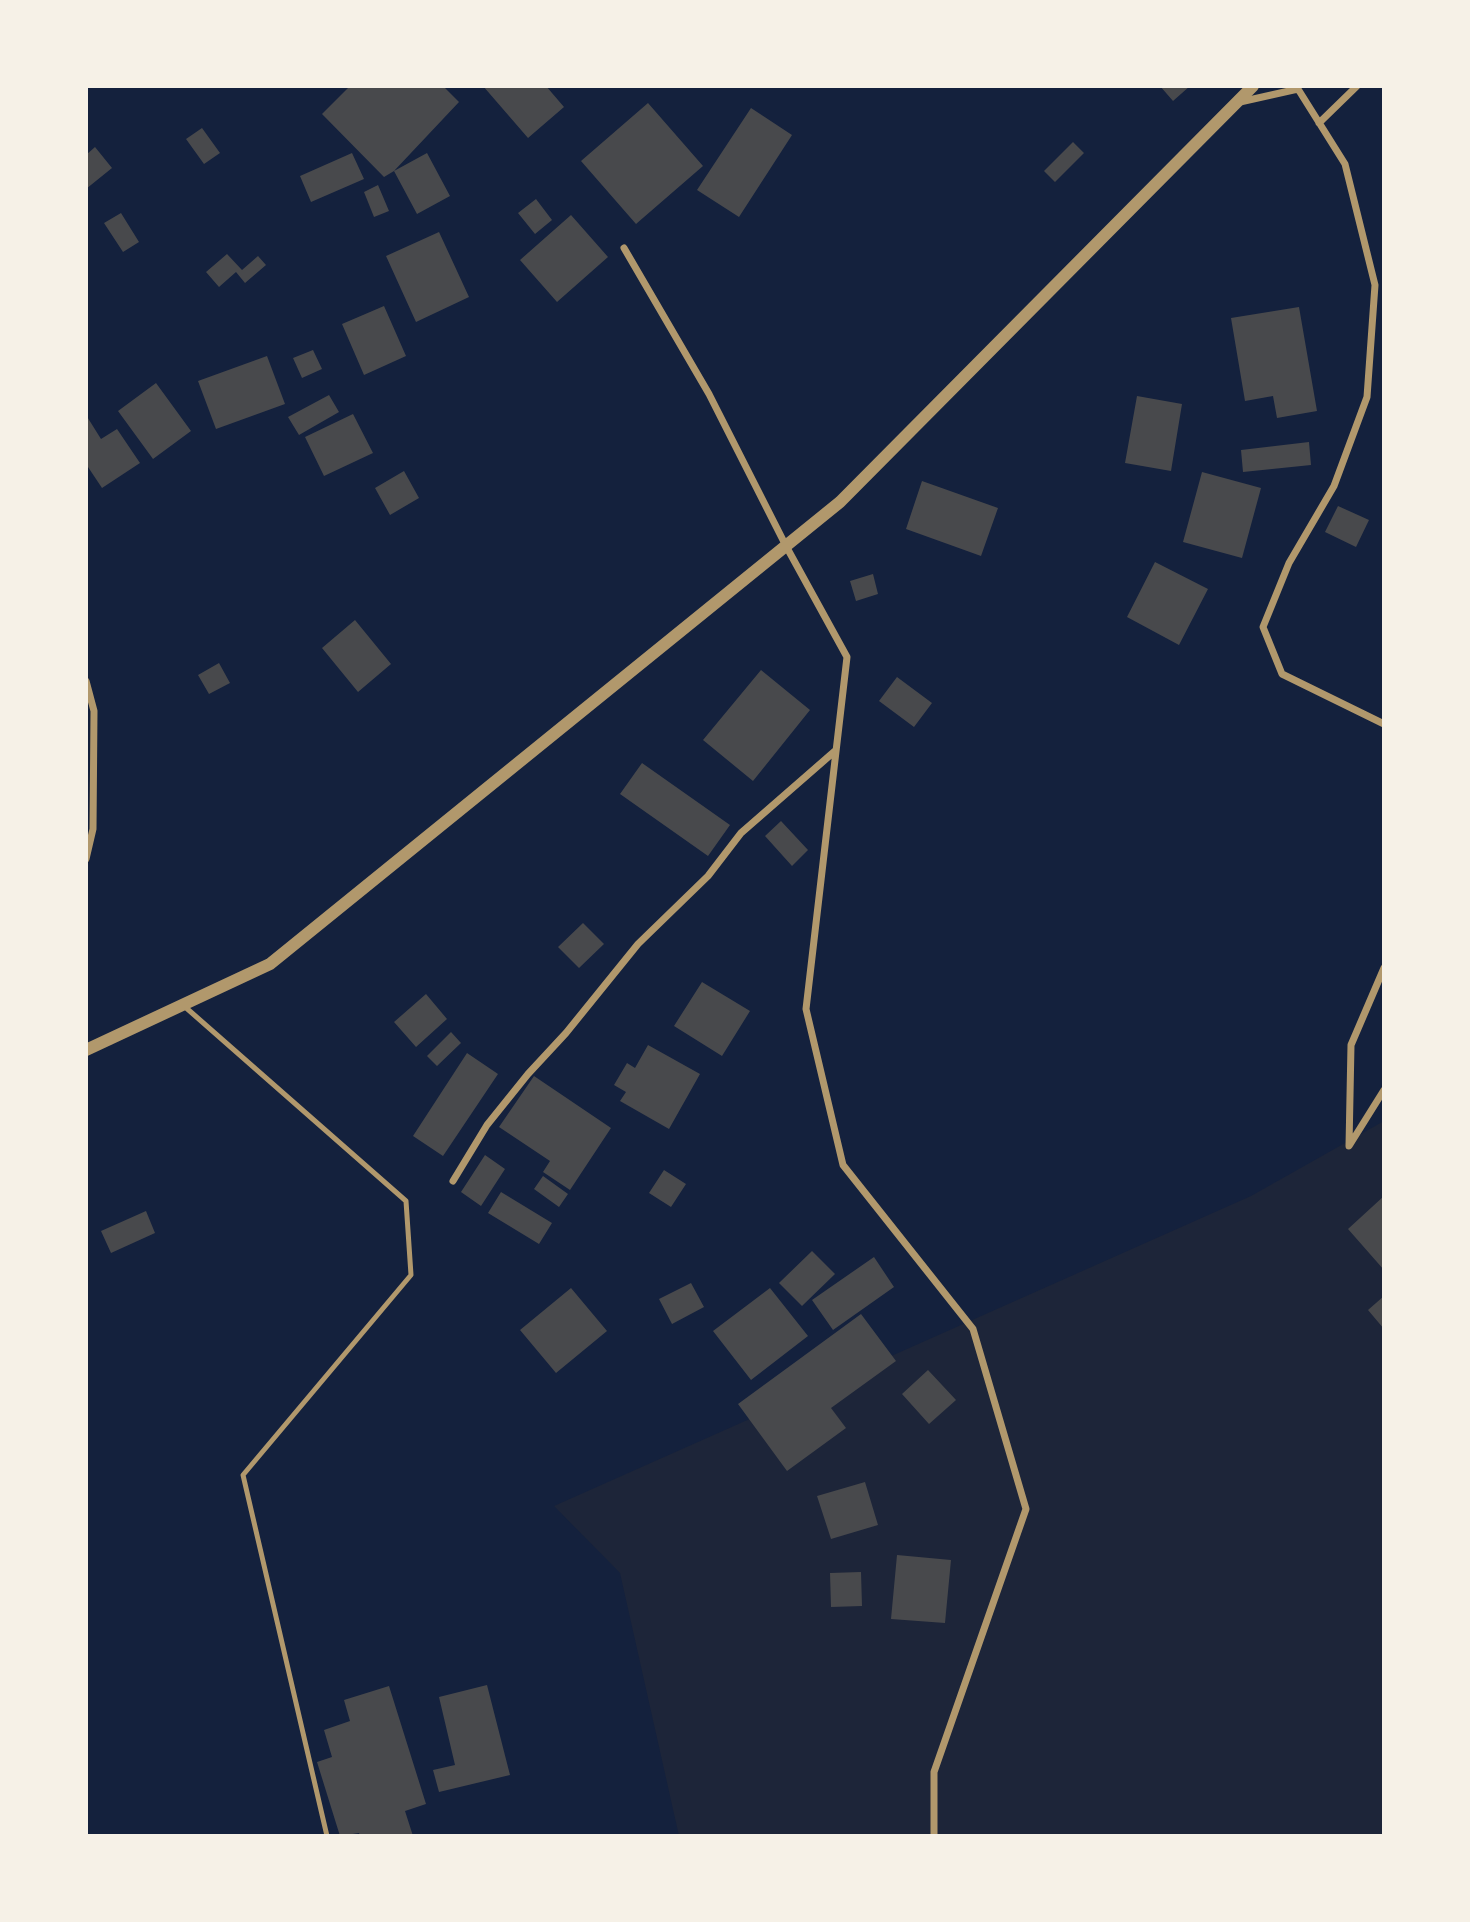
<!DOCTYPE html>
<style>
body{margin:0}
#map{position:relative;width:1470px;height:1922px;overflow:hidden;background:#14213d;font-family:Mulish,sans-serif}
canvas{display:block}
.frame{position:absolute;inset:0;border:88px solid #f6f1e7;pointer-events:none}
</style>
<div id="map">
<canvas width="1470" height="1922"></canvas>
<div class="frame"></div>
</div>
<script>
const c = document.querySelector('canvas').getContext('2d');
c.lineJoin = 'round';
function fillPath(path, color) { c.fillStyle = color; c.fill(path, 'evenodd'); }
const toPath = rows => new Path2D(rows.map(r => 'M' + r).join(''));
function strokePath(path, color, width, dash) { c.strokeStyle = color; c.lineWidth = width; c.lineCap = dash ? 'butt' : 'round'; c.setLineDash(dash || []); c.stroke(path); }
const green = toPath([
 [1384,1121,1384,1836,679,1836,620,1573,554,1506,1251,1196]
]);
const building = toPath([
 [350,86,443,86,459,102,394,171,384,177,322,114],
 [483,86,546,86,564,107,528,138],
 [1160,86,1190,86,1173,101],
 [648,103,703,166,636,224,581,161],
 [751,108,792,135,739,217,697,190],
 [202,128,220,153,204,164,186,139],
 [1073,142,1084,153,1055,182,1044,171],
 [95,147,112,168,86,189,86,155],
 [352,153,364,179,311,202,300,176],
 [427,153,450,196,417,214,394,171],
 [378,185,389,211,374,217,364,192],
 [536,199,552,220,535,234,518,213],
 [121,213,139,242,123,252,104,223],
 [571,215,608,257,557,302,520,260],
 [439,232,469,297,416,322,386,256],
 [227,254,242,270,258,256,266,265,245,283,236,272,219,287,206,272],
 [384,306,406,356,364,375,342,324],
 [1299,307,1317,411,1277,418,1273,396,1245,401,1231,318],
 [313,350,322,369,302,378,293,358],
 [267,356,285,404,216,429,198,381],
 [156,383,191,431,153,459,118,411],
 [329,395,339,412,299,435,288,417],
 [1137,396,1182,404,1171,471,1125,463],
 [353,414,373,453,324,476,305,437],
 [86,415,101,439,117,429,140,463,102,488,86,464],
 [1309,442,1311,465,1243,472,1241,450],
 [404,471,419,498,390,515,375,488],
 [1202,472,1261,488,1242,558,1183,542],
 [922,481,998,508,981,556,906,529],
 [1338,506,1369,520,1356,547,1325,532],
 [1155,562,1208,589,1179,645,1127,617],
 [873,574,878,594,856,601,850,581],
 [355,620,391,664,358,692,322,648],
 [219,663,230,683,209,694,198,675],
 [761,670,810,710,753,781,703,740],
 [897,677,932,703,914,727,879,701],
 [642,763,730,825,708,856,620,794],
 [781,821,808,850,792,866,765,836],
 [583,923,604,944,579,968,558,947],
 [702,982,750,1011,722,1056,674,1026],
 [426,994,447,1019,416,1047,394,1022],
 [451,1032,461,1043,437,1066,427,1056],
 [648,1045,700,1074,669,1129,620,1101,626,1092,614,1085,627,1063,635,1068],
 [467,1053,498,1074,443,1156,413,1136],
 [534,1076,611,1128,570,1190,543,1172,550,1161,499,1127],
 [485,1155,505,1169,481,1206,461,1192],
 [664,1170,686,1184,671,1207,649,1193],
 [543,1176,568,1194,559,1207,534,1189],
 [501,1192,552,1223,539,1244,488,1213],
 [1384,1196,1384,1270,1348,1229],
 [146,1211,155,1233,111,1253,101,1231],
 [812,1251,835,1274,802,1306,779,1283],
 [874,1257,894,1287,833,1330,812,1300],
 [691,1283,704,1307,672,1324,659,1299],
 [571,1288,607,1331,556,1373,520,1330],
 [770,1288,808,1336,751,1380,713,1331],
 [1384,1296,1384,1329,1368,1310],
 [861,1314,896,1361,831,1408,846,1428,787,1471,738,1404],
 [928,1370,956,1400,929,1424,902,1394],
 [865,1482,878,1525,831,1539,817,1496],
 [897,1555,951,1560,945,1623,891,1619],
 [861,1572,862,1606,831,1607,830,1573],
 [487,1685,510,1775,439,1792,433,1770,455,1765,439,1697],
 [389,1686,426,1804,405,1811,413,1836,360,1836,359,1833,340,1836,317,1762,332,1757,324,1730,350,1721,344,1700]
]);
const service = toPath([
 [184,1006,406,1201,411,1275,243,1475,327,1836]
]);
const minor = toPath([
 [1240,102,1298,89,1345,164,1375,285,1367,397,1334,486,1289,563,1263,627,1282,674,1384,724],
 [1319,123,1357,86],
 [624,248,709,394,786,546,847,657,806,1009,843,1165,973,1329,1026,1509,934,1772,934,1836],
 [86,681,94,711,93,829,86,859],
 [1384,968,1351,1045,1349,1146,1384,1090],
 [453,1181,487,1125,528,1074,566,1033,638,944,708,876,741,833,835,751]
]);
const tertiary = toPath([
 [86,1050,270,964,840,502,1253,86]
]);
fillPath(green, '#1d2539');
fillPath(building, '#48494c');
strokePath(service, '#b1986c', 5);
strokePath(minor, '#b1986c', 7);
strokePath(tertiary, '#b1986c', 12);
</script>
